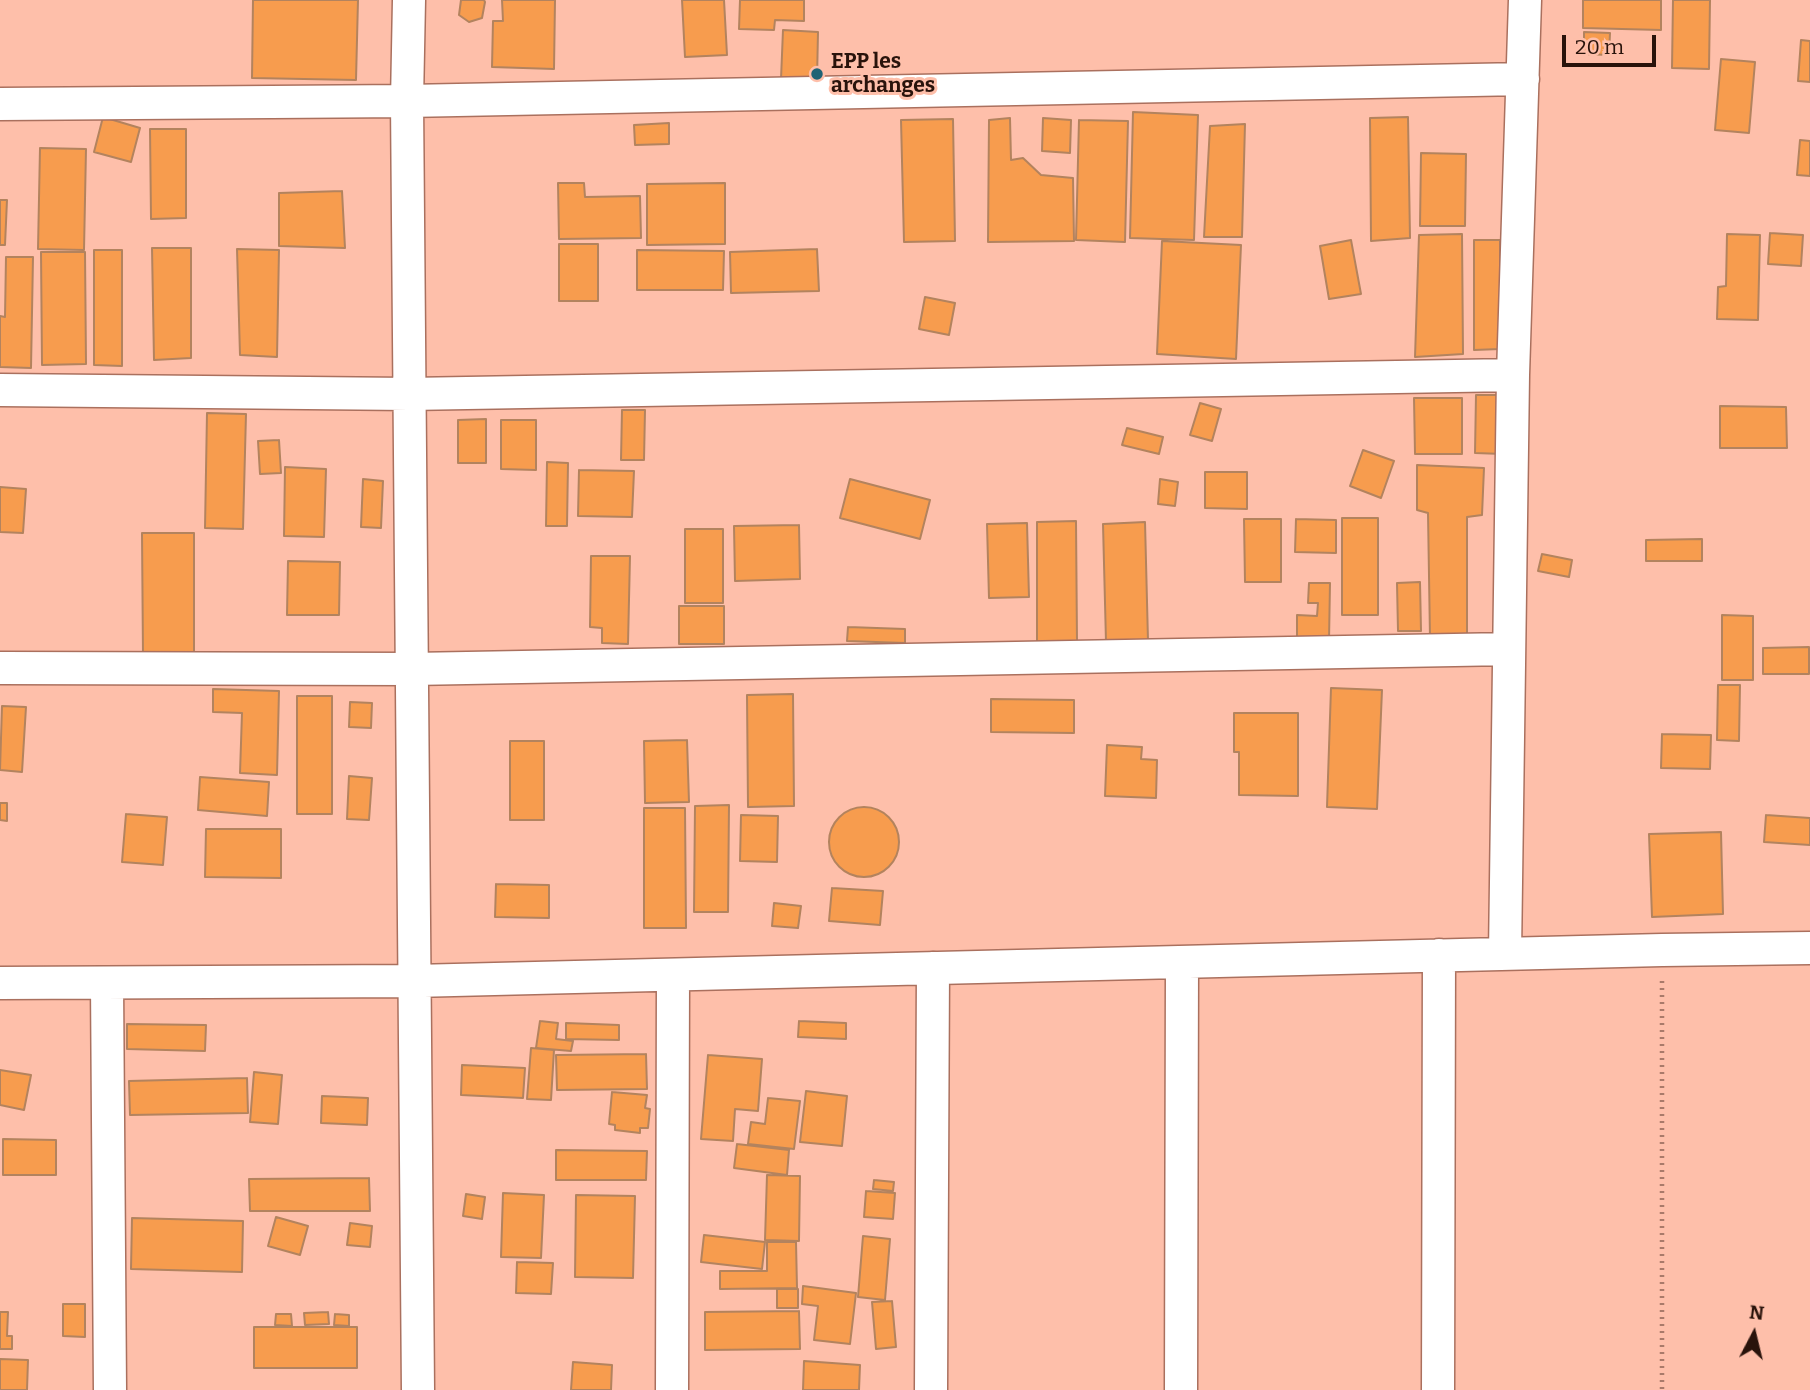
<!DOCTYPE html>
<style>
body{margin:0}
#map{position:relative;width:1810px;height:1390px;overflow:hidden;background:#febfaa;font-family:Bitter,serif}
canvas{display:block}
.north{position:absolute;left:1719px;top:1299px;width:70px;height:70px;-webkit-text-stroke:5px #febfaa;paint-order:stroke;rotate:7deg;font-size:19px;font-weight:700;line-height:28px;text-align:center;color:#29130b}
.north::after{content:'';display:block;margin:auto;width:24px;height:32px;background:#29130b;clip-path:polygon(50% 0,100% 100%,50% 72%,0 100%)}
.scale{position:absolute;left:1562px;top:35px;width:94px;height:32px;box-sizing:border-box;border:4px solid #29130b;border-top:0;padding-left:9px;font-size:21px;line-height:24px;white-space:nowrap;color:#29130b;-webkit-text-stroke:5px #febfaa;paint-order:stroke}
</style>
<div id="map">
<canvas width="1810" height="1390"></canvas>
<div class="north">N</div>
<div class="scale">20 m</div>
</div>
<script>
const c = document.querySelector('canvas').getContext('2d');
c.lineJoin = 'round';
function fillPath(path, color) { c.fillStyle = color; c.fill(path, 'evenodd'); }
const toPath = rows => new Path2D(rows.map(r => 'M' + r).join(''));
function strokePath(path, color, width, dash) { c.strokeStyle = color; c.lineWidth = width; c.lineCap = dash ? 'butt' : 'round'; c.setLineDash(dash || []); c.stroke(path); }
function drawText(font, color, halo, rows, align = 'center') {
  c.font = font + ' Bitter,serif'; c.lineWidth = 6; c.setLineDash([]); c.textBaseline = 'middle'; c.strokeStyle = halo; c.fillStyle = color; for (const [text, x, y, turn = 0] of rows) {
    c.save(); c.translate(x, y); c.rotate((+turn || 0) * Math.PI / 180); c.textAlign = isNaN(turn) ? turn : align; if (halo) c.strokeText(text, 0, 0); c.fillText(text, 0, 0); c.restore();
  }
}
const building = toPath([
 [253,0,358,0,356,80,252,78,253,0],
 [461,0,484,0,485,2,482,18,469,22,459,15,461,0],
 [502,0,555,0,554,69,492,67,493,21,503,21,502,0],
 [682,0,724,0,727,55,685,57,682,0],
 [740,0,804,0,804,21,775,20,774,30,739,29,740,0],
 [1583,0,1661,0,1661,30,1583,28,1583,0],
 [1673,0,1710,0,1709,69,1672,68,1673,0],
 [783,30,818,32,817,80,781,79,783,30],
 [1584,32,1610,33,1609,55,1584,54,1584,32],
 [1801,40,1810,41,1810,82,1798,81,1801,40],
 [1721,59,1755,62,1749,133,1715,130,1721,59],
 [1133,112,1198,115,1194,240,1130,238,1133,112],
 [103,117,140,128,131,162,94,152,103,117],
 [1408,117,1410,238,1371,241,1370,118,1408,117],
 [1010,118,1011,160,1023,158,1041,175,1073,178,1074,241,988,242,989,120,1010,118],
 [1043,118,1071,120,1070,153,1042,151,1043,118],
 [953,119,955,241,904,242,901,120,953,119],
 [1079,120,1128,121,1125,242,1076,240,1079,120],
 [669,123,669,144,635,145,634,125,669,123],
 [1245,124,1242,237,1204,237,1210,126,1245,124],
 [150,129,186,129,186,218,151,219,150,129],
 [1800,140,1810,141,1810,176,1797,175,1800,140],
 [40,148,86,149,84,250,38,249,40,148],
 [1421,153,1466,154,1465,226,1420,226,1421,153],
 [558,183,584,183,585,197,640,196,641,238,559,239,558,183],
 [725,183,725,244,647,245,647,184,725,183],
 [342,191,345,248,279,246,279,193,342,191],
 [0,200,7,200,5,245,0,245,0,200],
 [1770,233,1803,235,1801,266,1768,264,1770,233],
 [1462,234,1463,354,1415,357,1419,235,1462,234],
 [1727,234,1760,235,1758,320,1717,319,1718,287,1726,286,1727,234],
 [1351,240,1361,294,1329,299,1320,246,1351,240],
 [1474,240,1500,240,1500,349,1474,350,1474,240],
 [1162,241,1241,245,1236,359,1157,354,1162,241],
 [559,244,598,244,598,301,559,301,559,244],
 [152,248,191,248,191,358,154,360,152,248],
 [237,249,279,250,277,357,240,355,237,249],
 [817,249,819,291,731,293,730,252,817,249],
 [94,250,122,250,122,366,94,365,94,250],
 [637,250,724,251,723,290,637,290,637,250],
 [41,252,85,252,86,364,42,365,41,252],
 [6,257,33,257,31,368,0,367,0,316,5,317,6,257],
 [925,297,955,303,949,335,919,329,925,297],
 [1476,395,1504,395,1503,454,1475,453,1476,395],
 [1414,398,1462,398,1462,454,1415,454,1414,398],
 [1200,403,1221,409,1212,441,1190,435,1200,403],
 [1720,406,1786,407,1787,448,1720,448,1720,406],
 [622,410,645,410,644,460,621,460,622,410],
 [207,413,246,414,243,529,205,528,207,413],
 [486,419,486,463,458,463,458,420,486,419],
 [501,420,536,420,536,470,501,469,501,420],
 [1127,428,1163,437,1159,454,1122,445,1127,428],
 [279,440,281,473,260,474,258,441,279,440],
 [1363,450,1394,461,1381,498,1350,486,1363,450],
 [547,462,568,463,567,526,546,526,547,462],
 [1417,465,1484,468,1482,515,1467,517,1467,636,1430,638,1428,513,1417,510,1417,465],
 [285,467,326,469,324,537,284,536,285,467],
 [579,470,634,471,632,517,578,516,579,470],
 [1205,472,1247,472,1247,509,1205,508,1205,472],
 [363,479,383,481,381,528,361,527,363,479],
 [850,479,930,500,920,539,840,518,850,479],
 [1160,479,1178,482,1175,506,1158,504,1160,479],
 [0,487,26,489,23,533,0,532,0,487],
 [1342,518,1378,518,1378,615,1342,615,1342,518],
 [1244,519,1281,519,1281,582,1245,582,1244,519],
 [1296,519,1336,520,1336,553,1295,552,1296,519],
 [1076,521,1077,642,1037,642,1037,522,1076,521],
 [1145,522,1148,641,1106,642,1103,524,1145,522],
 [1027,523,1029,597,989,598,987,524,1027,523],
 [799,525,800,579,735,581,734,526,799,525],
 [685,529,723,529,723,603,685,603,685,529],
 [142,533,194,533,194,656,143,656,142,533],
 [1702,539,1702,561,1646,561,1646,540,1702,539],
 [1542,554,1572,560,1569,577,1538,571,1542,554],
 [591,556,630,556,628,644,602,643,602,628,590,627,591,556],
 [288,561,340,562,339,615,287,615,288,561],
 [1420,582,1421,631,1398,631,1397,583,1420,582],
 [1309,583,1330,583,1329,641,1297,640,1297,615,1317,616,1318,603,1308,603,1309,583],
 [679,606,724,606,724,644,679,644,679,606],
 [1722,615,1753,616,1753,680,1722,680,1722,615],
 [848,627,905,629,905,643,847,641,848,627],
 [1809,647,1809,674,1763,674,1763,648,1809,647],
 [1718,685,1740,685,1739,741,1717,740,1718,685],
 [1331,688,1382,690,1377,809,1327,807,1331,688],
 [213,689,279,691,277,775,240,773,242,713,213,712,213,689],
 [793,694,794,806,748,807,747,695,793,694],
 [297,696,332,696,332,814,297,814,297,696],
 [991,699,1074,700,1074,733,991,732,991,699],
 [350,702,372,703,371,728,349,727,350,702],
 [2,706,26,707,22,772,0,770,2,706],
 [1234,713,1298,713,1298,796,1239,795,1239,752,1234,752,1234,713],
 [1662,734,1711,735,1710,769,1661,768,1662,734],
 [687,740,689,802,645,803,644,741,687,740],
 [510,741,544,741,544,820,510,820,510,741],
 [1107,745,1142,747,1141,759,1157,760,1156,798,1105,796,1107,745],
 [349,776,372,778,369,820,347,819,349,776],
 [200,777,269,782,267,816,198,810,200,777],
 [0,803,7,803,7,821,0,820,0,803],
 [729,805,728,912,694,912,695,806,729,805],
 '829 842a35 35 0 1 1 70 0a35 35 0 1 1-70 0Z',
 [644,808,685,808,686,928,644,928,644,808],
 [126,814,167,817,163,865,122,862,126,814],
 [741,815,778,816,777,862,740,861,741,815],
 [1766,815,1810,818,1810,845,1764,842,1766,815],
 [206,829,281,829,281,878,205,877,206,829],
 [1721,832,1723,914,1652,917,1649,834,1721,832],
 [496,884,549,885,549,918,495,917,496,884],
 [832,888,883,891,880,925,829,921,832,888],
 [774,903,801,906,798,928,772,926,774,903],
 [540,1021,558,1023,556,1039,573,1041,571,1051,536,1048,540,1021],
 [799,1021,846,1023,846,1039,798,1037,799,1021],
 [566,1023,619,1025,619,1040,566,1039,566,1023],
 [127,1024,206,1025,205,1051,127,1049,127,1024],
 [531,1048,554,1050,551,1100,527,1099,531,1048],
 [646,1054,647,1089,557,1090,556,1055,646,1054],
 [708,1055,762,1059,758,1111,735,1109,733,1141,701,1139,708,1055],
 [462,1065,525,1068,523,1098,461,1095,462,1065],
 [0,1070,31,1075,24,1110,0,1105,0,1070],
 [254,1072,282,1075,278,1124,250,1122,254,1072],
 [247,1078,248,1113,130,1115,129,1081,247,1078],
 [806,1091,847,1096,842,1146,800,1142,806,1091],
 [612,1092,647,1095,645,1108,650,1109,648,1128,640,1128,640,1133,615,1130,615,1125,609,1124,612,1092],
 [322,1096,368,1098,367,1125,321,1123,322,1096],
 [768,1098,800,1101,794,1149,748,1144,751,1122,765,1124,768,1098],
 [3,1139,56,1140,56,1175,3,1175,3,1139],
 [737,1144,789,1150,787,1175,734,1168,737,1144],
 [556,1150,647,1151,646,1180,556,1180,556,1150],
 [767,1175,800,1176,799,1241,765,1240,767,1175],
 [369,1178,370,1211,250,1211,249,1179,369,1178],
 [874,1180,894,1182,893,1191,873,1189,874,1180],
 [866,1191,895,1193,893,1219,864,1217,866,1191],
 [503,1193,544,1195,541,1258,501,1257,503,1193],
 [466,1194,485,1197,482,1219,463,1216,466,1194],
 [576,1195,635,1196,633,1278,575,1277,576,1195],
 [276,1217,308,1226,300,1255,268,1246,276,1217],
 [132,1218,243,1221,242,1272,131,1269,132,1218],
 [350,1223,372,1226,370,1247,347,1245,350,1223],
 [704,1235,765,1242,762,1269,701,1262,704,1235],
 [863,1236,890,1239,885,1300,858,1297,863,1236],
 [767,1242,796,1242,797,1288,720,1289,720,1271,767,1271,767,1242],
 [517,1262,553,1263,551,1294,516,1293,517,1262],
 [803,1286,856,1293,850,1344,814,1340,818,1306,802,1304,803,1286],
 [777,1289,798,1289,798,1308,777,1308,777,1289],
 [892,1301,896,1347,876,1349,872,1302,892,1301],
 [63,1304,85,1304,85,1337,63,1336,63,1304],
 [799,1311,800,1349,705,1350,705,1312,799,1311],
 [0,1312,8,1312,7,1336,12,1336,12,1349,0,1349,0,1312],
 [328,1312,329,1324,305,1325,304,1313,328,1312],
 [276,1314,291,1314,292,1326,275,1325,276,1314],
 [335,1314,349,1315,349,1326,334,1325,335,1314],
 [254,1327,357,1327,357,1368,254,1368,254,1327],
 [0,1359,28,1360,27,1390,0,1390,0,1359],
 [804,1361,860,1365,859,1390,803,1390,804,1361],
 [573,1362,612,1365,611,1390,571,1390,573,1362]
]);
const path = toPath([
 [1662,981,1662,1390]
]);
const minor = toPath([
 [409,0,407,101,418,1390],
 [0,104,407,101,1523,79],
 [0,390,409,394,1513,375],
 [0,668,412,669,1509,649],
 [1505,954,1513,375,1525,0],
 [0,983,414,981,1662,950,1810,948],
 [107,983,110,1390],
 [672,1390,673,975],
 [931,1390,933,968],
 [1181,1390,1182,962],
 [1438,1390,1439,955]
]);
const markers = [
 [817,74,7,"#1f6375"]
];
const poiNames = [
 ["EPP les",831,62],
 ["archanges",831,86]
];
fillPath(building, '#f79c4e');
strokePath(building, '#b3835e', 2);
strokePath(minor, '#aa705e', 35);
strokePath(path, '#a97a6a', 4.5, [2, 5]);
strokePath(minor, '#fff', 32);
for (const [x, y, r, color] of markers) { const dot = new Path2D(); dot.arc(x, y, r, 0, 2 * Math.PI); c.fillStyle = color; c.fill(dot); strokePath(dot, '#febfaa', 2.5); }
drawText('bold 21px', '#29130b', '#febfaa', poiNames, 'left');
</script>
